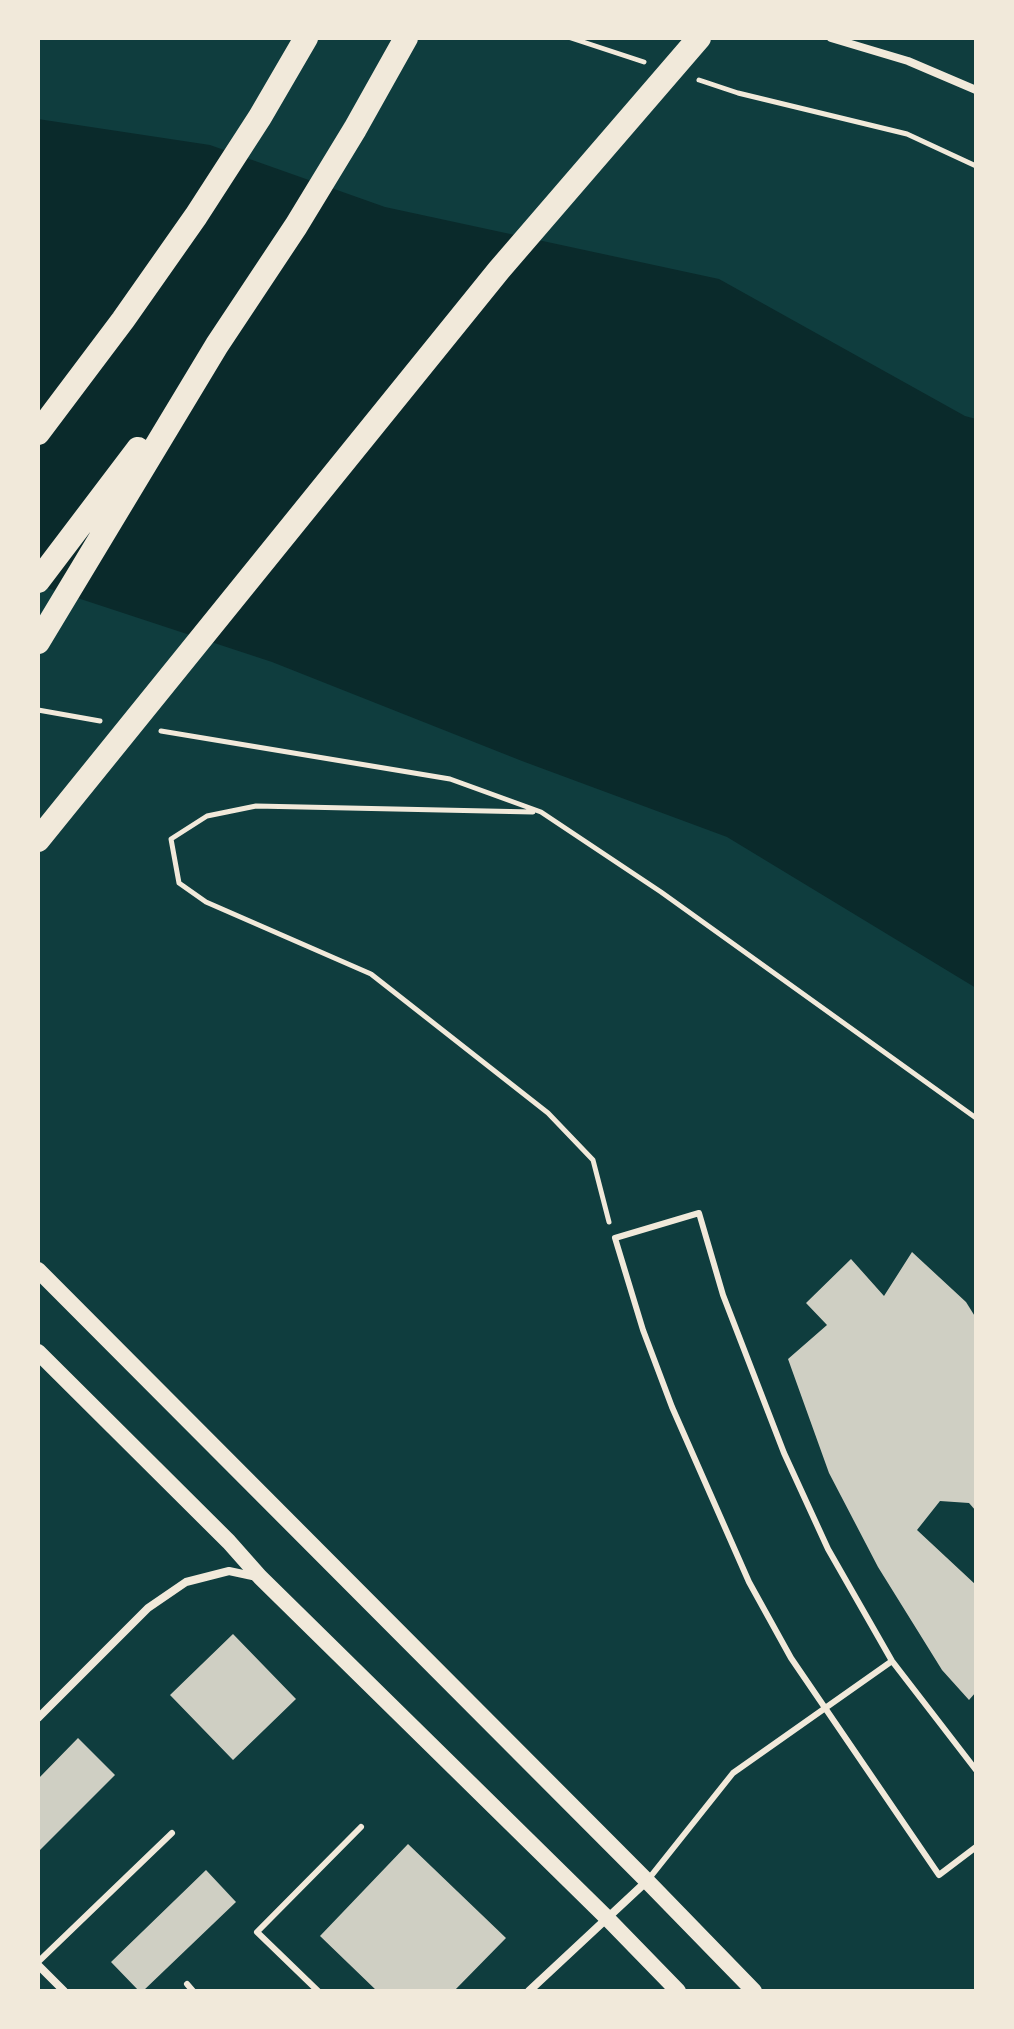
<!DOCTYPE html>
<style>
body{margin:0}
#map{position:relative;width:1014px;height:2029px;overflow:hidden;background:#0f3d3e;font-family:Jost,sans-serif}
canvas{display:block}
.frame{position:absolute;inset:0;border:40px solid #f1e9da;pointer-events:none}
</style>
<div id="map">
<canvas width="1014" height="2029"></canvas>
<div class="frame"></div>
</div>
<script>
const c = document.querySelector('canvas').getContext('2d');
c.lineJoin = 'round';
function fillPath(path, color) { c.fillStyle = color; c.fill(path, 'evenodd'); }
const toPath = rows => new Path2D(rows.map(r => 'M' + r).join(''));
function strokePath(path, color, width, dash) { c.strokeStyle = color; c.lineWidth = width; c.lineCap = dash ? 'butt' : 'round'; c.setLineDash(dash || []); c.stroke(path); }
const water = toPath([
 [38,119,210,145,385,207,719,279,965,416,976,419,976,988,727,837,522,761,272,662,38,585]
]);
const building = toPath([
 [912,1252,966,1302,976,1318,976,1511,969,1503,940,1501,917,1530,976,1585,976,1692,969,1700,942,1670,878,1567,829,1473,788,1359,827,1325,806,1303,851,1259,884,1296],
 [233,1634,296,1699,233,1760,170,1695],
 [78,1738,115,1775,38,1852,38,1779],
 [408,1844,506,1938,454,1991,377,1991,320,1936],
 [206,1870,236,1902,143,1991,139,1991,111,1962]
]);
const path = toPath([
 [571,38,644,62],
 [699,80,738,93,907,134,976,166],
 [38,710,100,721],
 [161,731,450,779,541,812,661,892,976,1118],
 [533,812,256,806,207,816,171,839,179,883,206,902,371,974,548,1113,593,1160,609,1222]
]);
const service = toPath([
 [976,1770,892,1661,828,1549,784,1453,723,1295,699,1213,615,1238,643,1330,672,1407,749,1582,791,1658,939,1875,976,1847],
 [647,1881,733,1773,892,1661],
 [38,1962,172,1833],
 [187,1984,193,1991],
 [318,1991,257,1932,361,1827]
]);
const minor = toPath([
 [831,38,908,61,976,90],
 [38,1718,148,1608,186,1582,229,1571,257,1577],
 [38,1965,64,1991],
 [529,1991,647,1881]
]);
const secondary = toPath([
 [38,1270,647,1881,754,1991],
 [38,1352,229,1542,260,1577,606,1917,678,1991]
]);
const motorway = toPath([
 [38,433,123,320,196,216,260,117,306,38],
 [38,581,138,449],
 [38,642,217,345,296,226,355,129,406,38],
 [38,840,499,270,699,38]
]);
fillPath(water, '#0a2a2b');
fillPath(building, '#cfcfc3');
strokePath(path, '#f1e9da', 5);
strokePath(service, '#f1e9da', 6);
strokePath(minor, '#f1e9da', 8);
strokePath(secondary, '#f1e9da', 16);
strokePath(motorway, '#f1e9da', 24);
</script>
